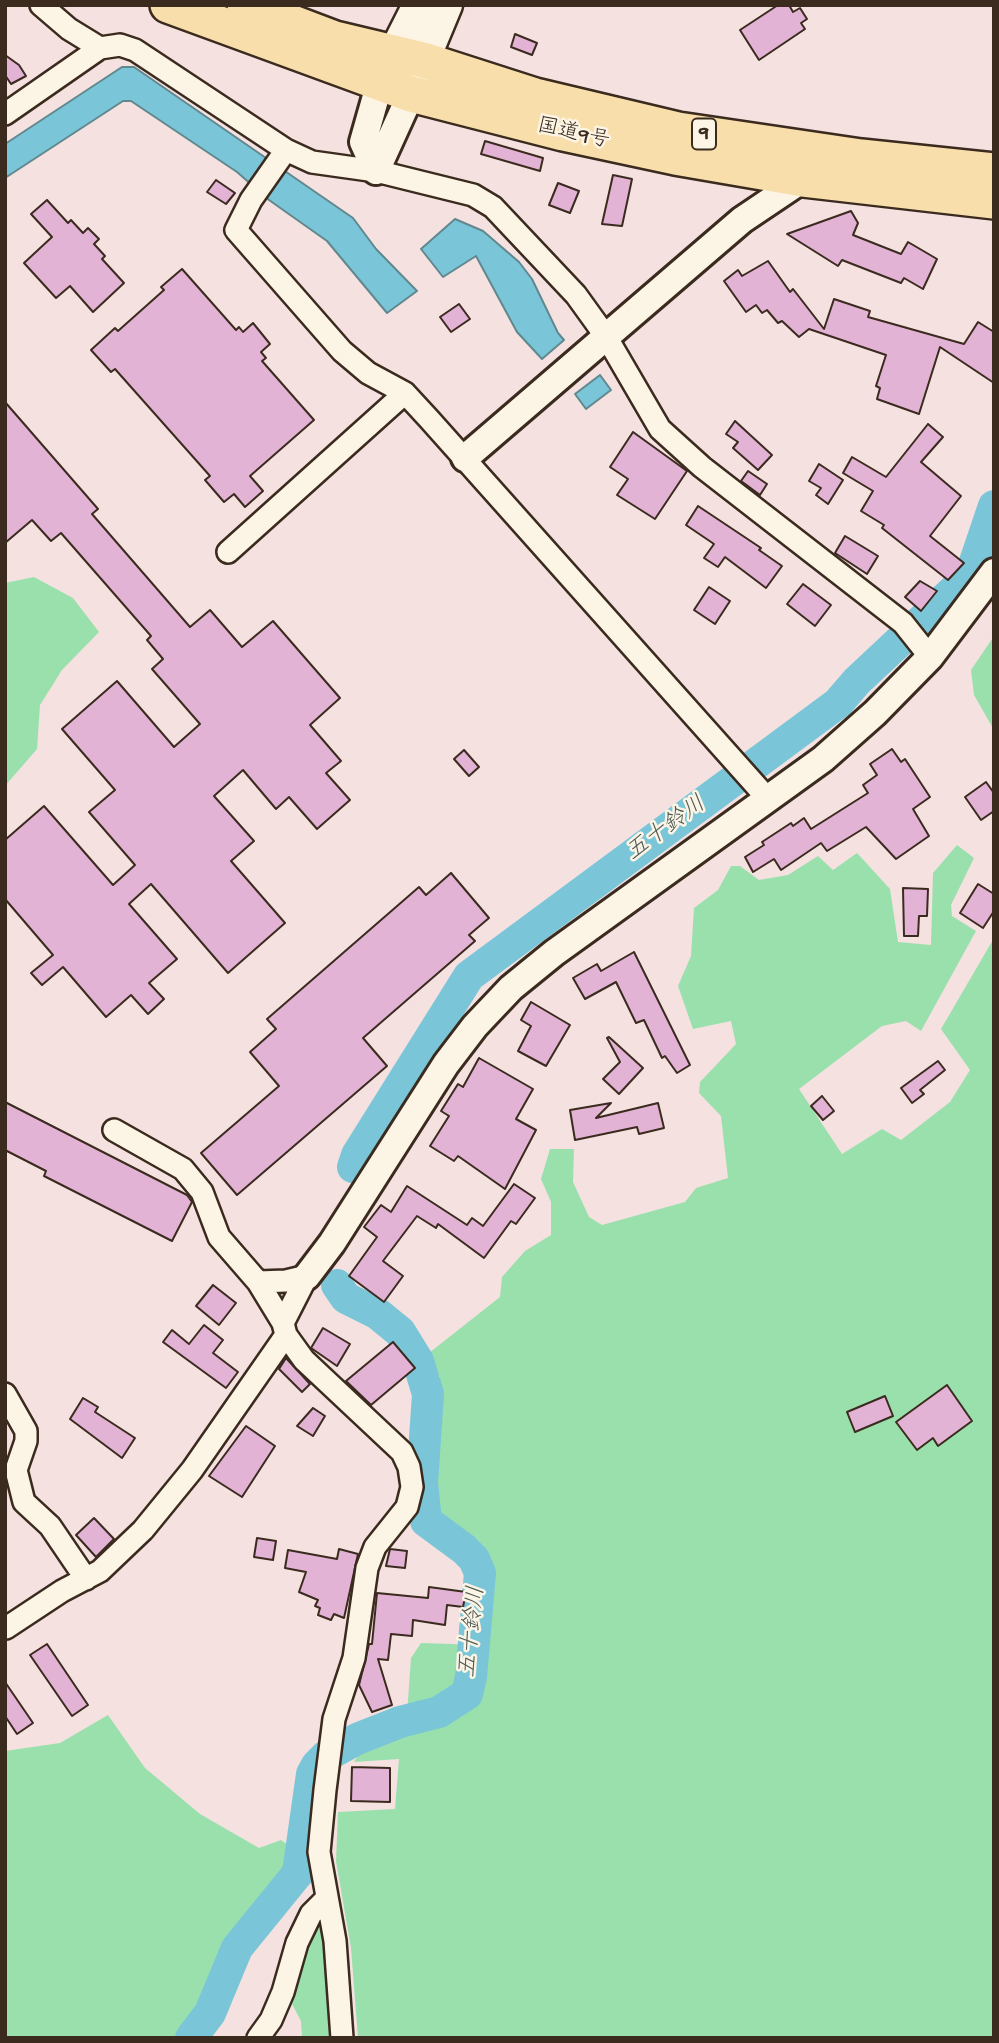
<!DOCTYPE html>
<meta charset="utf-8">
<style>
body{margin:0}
#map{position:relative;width:999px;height:2043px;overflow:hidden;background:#f4e1e0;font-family:"Gochi Hand",sans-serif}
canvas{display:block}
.frame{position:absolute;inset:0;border:7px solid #3b2a1e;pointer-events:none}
</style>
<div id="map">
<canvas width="999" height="2043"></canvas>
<div class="frame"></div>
</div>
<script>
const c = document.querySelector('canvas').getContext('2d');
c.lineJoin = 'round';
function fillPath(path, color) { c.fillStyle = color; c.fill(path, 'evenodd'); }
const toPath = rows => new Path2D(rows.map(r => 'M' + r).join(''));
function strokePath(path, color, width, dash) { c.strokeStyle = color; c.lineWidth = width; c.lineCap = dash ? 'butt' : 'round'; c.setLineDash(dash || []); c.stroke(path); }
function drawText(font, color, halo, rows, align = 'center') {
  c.font = font + ' "Gochi Hand","Klee One",sans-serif'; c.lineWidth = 5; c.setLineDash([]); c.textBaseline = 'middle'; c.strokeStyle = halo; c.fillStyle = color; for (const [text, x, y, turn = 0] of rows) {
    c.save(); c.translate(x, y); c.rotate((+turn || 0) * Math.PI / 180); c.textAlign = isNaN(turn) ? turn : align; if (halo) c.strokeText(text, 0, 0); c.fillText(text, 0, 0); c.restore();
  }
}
const green = toPath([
 [34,577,73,598,99,632,62,670,40,705,37,749,5,786,5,583],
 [994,636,994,730,974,695,971,670],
 [957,845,974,858,951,905,952,916,976,931,921,1031,906,1021,882,1026,799,1089,842,1154,882,1129,901,1140,950,1102,970,1070,941,1029,994,938,994,2038,358,2038,351,1948,336,1861,338,1812,395,1809,399,1759,354,1762,364,1746,406,1729,411,1658,421,1643,484,1645,489,1579,478,1547,448,1527,435,1499,440,1377,429,1353,500,1297,502,1277,525,1251,551,1235,551,1202,541,1179,550,1149,574,1149,573,1182,589,1217,602,1225,685,1202,696,1188,728,1178,721,1116,699,1093,700,1082,736,1044,731,1021,693,1029,678,986,691,956,694,908,718,890,731,866,740,866,759,880,788,875,818,856,833,870,857,853,890,889,898,942,931,945,933,873],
 [108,1715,145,1768,200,1814,259,1848,281,1840,295,1850,285,1873,252,1911,211,1982,194,2023,199,2038,5,2038,5,1751,60,1743],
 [311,1926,323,1930,333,2038,302,2038,301,2021,291,2002]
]);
const water = toPath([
 [122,67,134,67,353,218,376,249,417,291,387,313,327,241,269,200,237,172,131,101,123,101,5,178,5,144,122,67],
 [455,219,483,231,519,262,532,279,558,333,564,340,542,359,517,332,476,256,443,277,421,249,455,219],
 [600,375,611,390,586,409,575,394,600,375]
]);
const river = toPath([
 [353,1167,357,1155,469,976,838,703,857,681,965,580,974,565,994,506],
 [191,2038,210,2013,237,1948,298,1873,312,1774,317,1765,326,1756,357,1739,400,1722,439,1712,467,1694,471,1677,480,1573,474,1559,464,1549,426,1521,422,1483,428,1394,418,1361,400,1332,378,1314,346,1298,337,1285]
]);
const building = toPath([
 [778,5,789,5,793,12,800,8,807,19,801,23,805,29,759,60,740,30,778,5],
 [515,34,537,43,532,55,511,47,515,34],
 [5,55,19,65,26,76,11,84,5,75,5,55],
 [485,141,543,158,540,171,481,154,485,141],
 [613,175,632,179,622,226,602,224,613,175],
 [216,180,235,193,226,204,207,192,216,180],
 [558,183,579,191,570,213,549,205,558,183],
 [47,200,68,223,71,220,83,233,88,228,99,239,94,244,105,256,102,259,124,283,93,312,70,286,56,298,24,263,52,237,31,214,47,200],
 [851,211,858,223,853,235,901,254,908,242,937,259,923,289,904,278,901,283,842,260,838,266,787,234,851,211],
 [768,261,790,292,793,289,824,329,834,299,870,311,868,317,964,344,978,322,994,332,994,383,940,347,919,414,877,399,880,388,876,386,886,355,809,329,799,337,782,321,778,323,767,310,762,313,756,305,746,312,724,281,738,270,742,276,768,261],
 [182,269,236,330,239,327,243,332,253,323,270,344,261,352,266,358,262,361,314,420,250,476,263,491,245,507,234,494,224,502,205,480,210,476,115,369,111,372,91,350,115,328,118,331,164,290,161,287,182,269],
 [459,304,470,319,451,332,440,317,459,304],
 [5,402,98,509,92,514,190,627,210,610,242,647,273,621,340,698,310,725,341,761,326,773,350,800,317,829,289,797,276,809,243,770,214,796,254,841,231,861,285,923,228,973,151,884,129,904,177,959,149,983,164,999,148,1014,131,995,106,1017,63,967,42,985,31,973,53,955,5,899,5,840,44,806,113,885,135,865,89,812,115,790,62,729,117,681,174,747,200,724,152,669,163,659,147,640,151,636,61,533,51,541,32,520,5,543,5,402],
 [735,421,772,455,758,470,733,448,738,442,726,434,735,421],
 [928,424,943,437,921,462,961,496,930,536,964,563,948,580,882,528,884,525,861,511,873,491,843,473,852,457,886,477,928,424],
 [633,432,687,471,655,519,617,495,628,479,610,467,633,432],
 [819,464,843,480,828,504,816,495,821,488,809,481,819,464],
 [748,471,767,484,760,495,741,481,748,471],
 [698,506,761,548,759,550,782,566,766,588,725,557,718,567,704,558,714,544,686,525,698,506],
 [845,536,878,556,867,574,835,553,845,536],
 [920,581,937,591,921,611,905,597,920,581],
 [803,584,831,605,815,626,787,604,803,584],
 [709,587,730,601,715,624,694,610,709,587],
 [892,749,901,762,905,759,930,797,913,809,929,836,896,859,866,827,827,851,821,843,781,870,774,859,753,872,745,857,764,845,762,842,791,823,793,826,804,818,811,829,868,793,863,785,877,775,870,764,892,749],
 [464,750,479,767,469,776,454,759,464,750],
 [986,782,994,793,994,811,981,820,965,797,986,782],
 [451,873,489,918,469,935,475,941,363,1038,387,1066,237,1195,201,1153,279,1086,250,1052,276,1029,267,1019,419,887,426,895,451,873],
 [978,884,994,894,994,911,983,928,960,913,978,884],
 [903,888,928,889,927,916,919,916,918,936,904,936,903,888],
 [634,952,690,1065,677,1073,665,1056,662,1058,644,1020,636,1023,616,982,585,999,573,978,597,964,601,971,634,952],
 [531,1002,570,1025,546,1066,518,1051,531,1026,521,1020,531,1002],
 [609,1037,643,1068,619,1094,603,1079,620,1062,607,1038,609,1037],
 [479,1058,533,1089,516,1119,536,1130,505,1189,458,1156,454,1161,430,1146,449,1116,441,1111,458,1084,463,1087,479,1058],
 [938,1061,945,1070,920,1090,924,1094,912,1103,901,1088,938,1061],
 [822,1096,834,1111,823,1120,811,1106,822,1096],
 [5,1102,187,1195,192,1202,172,1241,44,1176,46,1171,5,1150,5,1102],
 [611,1103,596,1118,658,1103,664,1128,639,1134,637,1127,575,1140,570,1110,611,1103],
 [514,1184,535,1198,516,1224,511,1221,484,1258,438,1224,436,1228,417,1216,383,1261,403,1276,384,1302,349,1276,377,1237,364,1227,381,1205,391,1212,407,1186,467,1225,472,1218,483,1226,514,1184],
 [213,1285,236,1303,219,1325,196,1306,213,1285],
 [204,1325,223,1340,213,1353,238,1372,226,1388,163,1342,172,1330,189,1344,204,1325],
 [323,1328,350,1344,337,1366,311,1348,323,1328],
 [393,1342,415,1368,371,1405,346,1381,393,1342],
 [286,1358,310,1384,302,1392,279,1369,286,1358],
 [947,1385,972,1421,938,1446,933,1438,917,1450,896,1422,947,1385],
 [885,1396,893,1416,855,1432,847,1412,885,1396],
 [83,1398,98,1407,95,1412,135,1438,122,1458,70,1419,83,1398],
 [313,1408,325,1416,313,1436,297,1426,313,1408],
 [246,1426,275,1446,242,1497,209,1476,246,1426],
 [94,1518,114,1539,96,1557,76,1535,94,1518],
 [257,1538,276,1541,273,1560,254,1557,257,1538],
 [339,1549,358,1554,344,1618,334,1614,331,1620,318,1615,320,1608,315,1606,318,1600,299,1592,306,1572,285,1568,288,1550,337,1559,339,1549],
 [390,1549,407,1551,405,1568,386,1566,390,1549],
 [429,1587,466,1592,463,1607,447,1605,445,1625,413,1620,412,1636,391,1634,388,1660,378,1659,392,1705,372,1712,359,1685,369,1644,372,1644,377,1593,428,1598,429,1587],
 [47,1644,88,1705,72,1716,30,1655,47,1644],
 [5,1682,33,1723,17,1734,5,1716,5,1682],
 [352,1767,390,1768,390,1802,351,1801,352,1767]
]);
const minor = toPath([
 [41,5,69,29,100,48],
 [5,114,100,48,120,45,135,50,286,150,312,162,376,171,473,195,493,207,576,295,607,338,660,429,702,467,903,623,930,657],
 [286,150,251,200,236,230,342,351,368,373,405,393,429,419,768,799],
 [228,552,405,393],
 [114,1130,183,1169,202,1192,219,1237,258,1282,283,1323],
 [258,1282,286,1281,307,1276,283,1323,286,1335,304,1360,402,1452,409,1467,412,1487,407,1507,375,1547,367,1568,354,1658,334,1719,325,1790,319,1852,335,1941,342,2038],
 [5,1394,26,1431,26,1441,16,1470,24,1502,50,1526,86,1579],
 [6,1628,62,1591,100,1571,143,1530,192,1470,286,1335],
 [258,2038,271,2020,283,1992,297,1943,311,1914,327,1898]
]);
const tertiary = toPath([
 [376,171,363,142,380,82],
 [376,171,411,94],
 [465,458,742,220,803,179],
 [307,1276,332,1243,446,1064,475,1026,511,988,554,953,823,759,875,713,930,657,994,572]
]);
const secondary = toPath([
 [384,72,418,5],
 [415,82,447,5]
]);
const trunk = toPath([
 [168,5,411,94,563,133,675,157,803,179,994,201],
 [245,5,335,39,423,60,535,96,678,130,861,157,994,171]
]);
const shields = [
 [704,134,24]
];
const shieldNames = [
 ["9",704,134]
];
const streetNames = [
 ["国道9号",573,135,13]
];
const waterNames = [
 ["五十鈴川",667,830,-36],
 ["五十鈴川",474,1632,-84]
];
fillPath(green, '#9ae0ad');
fillPath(water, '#7ac6d8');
strokePath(water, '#61888e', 2);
strokePath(river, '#7ac6d8', 32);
fillPath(building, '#e2b3d5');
strokePath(building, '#3b2a1e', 2);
strokePath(minor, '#3b2a1e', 26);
strokePath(tertiary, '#3b2a1e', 32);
strokePath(secondary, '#3b2a1e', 35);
strokePath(trunk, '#3b2a1e', 40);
strokePath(minor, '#fcf5e5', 21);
strokePath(tertiary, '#fcf5e5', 26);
strokePath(secondary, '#fcf5e5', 30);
strokePath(trunk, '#f8deab', 35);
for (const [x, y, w] of shields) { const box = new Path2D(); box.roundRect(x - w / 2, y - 15.5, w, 31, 5); c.fillStyle = '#fcf5e5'; c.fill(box); strokePath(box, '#3b2a1e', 2); }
drawText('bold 19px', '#3b2a1e', null, shieldNames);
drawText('21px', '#3b2a1e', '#fcf5e5', streetNames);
drawText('italic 23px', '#4e5956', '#fcf5e5', waterNames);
</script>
